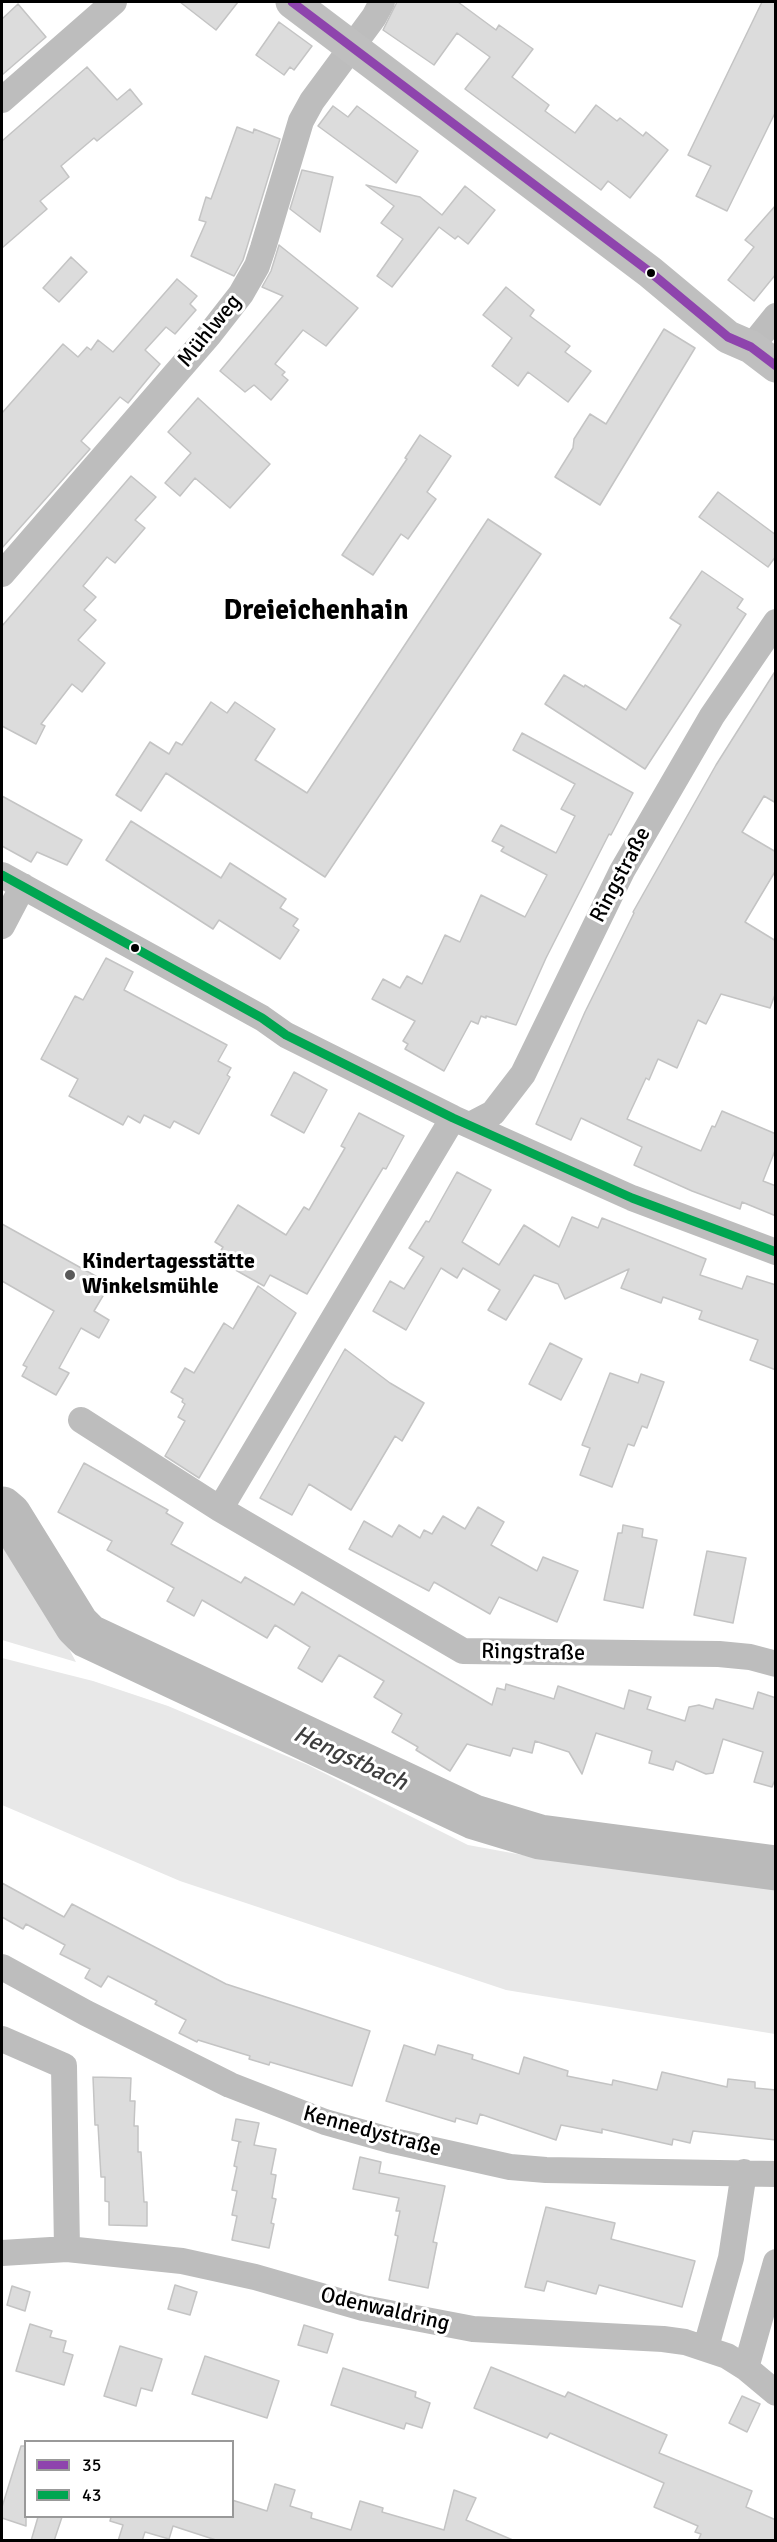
<!DOCTYPE html>
<meta charset="utf-8">
<style>
body{margin:0}
#map{position:relative;width:777px;height:2542px;overflow:hidden;background:#fff;font-family:Signika,sans-serif}
canvas{display:block}
.frame{position:absolute;inset:0;border:3px solid #000;pointer-events:none}
.legend{position:absolute;left:24px;top:2440px;width:210px;height:78px;box-sizing:border-box;background:#fff;border:2px solid #999;margin:0;padding:8px 10px;list-style:none;font-size:18px;color:#000}
.legend li{display:flex;align-items:center;gap:12px;height:30px}
.legend b{width:30px;border:2px solid #999}
</style>
<div id="map">
<canvas width="777" height="2542"></canvas>
<div class="frame"></div>
<ul class="legend">
<li><b style="height:8px;background:#8e44ad"></b>35</li>
<li><b style="height:8px;background:#00a651"></b>43</li>
</ul>
</div>
<script>
const c = document.querySelector('canvas').getContext('2d');
c.lineJoin = 'round';
function fillPath(path, color) { c.fillStyle = color; c.fill(path, 'evenodd'); }
const toPath = rows => new Path2D(rows.map(r => 'M' + r).join(''));
function strokePath(path, color, width, dash) { c.strokeStyle = color; c.lineWidth = width; c.lineCap = dash ? 'butt' : 'round'; c.setLineDash(dash || []); c.stroke(path); }
function drawText(font, color, halo, rows, align = 'center') {
  c.font = font + ' Signika,sans-serif'; c.lineWidth = 6; c.setLineDash([]); c.textBaseline = 'middle'; c.strokeStyle = halo; c.fillStyle = color; for (const [text, x, y, turn = 0] of rows) {
    c.save(); c.translate(x, y); c.rotate((+turn || 0) * Math.PI / 180); c.textAlign = isNaN(turn) ? turn : align; if (halo) c.strokeText(text, 0, 0); c.fillText(text, 0, 0); c.restore();
  }
}
const green = toPath([
 [2,1534,47,1607,76,1662,2,1640],
 [2,1658,93,1681,168,1706,308,1765,468,1845,550,1860,689,1870,775,1884,775,2034,506,1990,180,1881,2,1805]
]);
const river = toPath([
 [2,1509,9,1515,77,1625,88,1636,474,1817,540,1837,776,1868]
]);
const building = toPath([
 [180,2,238,2,216,30,180,2],
 [397,2,458,2,496,30,499,25,533,49,512,77,549,105,545,111,575,133,596,105,617,121,620,118,643,136,646,132,668,150,630,198,608,181,601,190,465,89,490,57,457,33,434,65,383,30,397,2],
 [762,2,776,2,776,111,727,211,696,196,711,166,688,155,762,2],
 [18,4,46,37,2,75,2,19,18,4],
 [279,22,312,46,294,70,290,67,284,75,256,55,279,22],
 [87,67,117,100,130,89,142,104,97,141,94,138,61,166,69,177,40,201,47,209,2,248,2,141,87,67],
 [333,106,348,117,357,106,418,151,396,183,318,126,333,106],
 [237,127,253,133,254,129,280,139,243,260,234,276,191,256,206,222,199,220,206,197,211,199,237,127],
 [302,170,333,177,320,232,290,209,302,170],
 [366,185,420,197,442,215,465,186,495,210,468,244,458,236,455,239,439,227,392,287,377,276,403,239,381,223,394,206,366,185],
 [776,205,776,274,754,301,728,280,754,247,745,240,776,205],
 [279,245,358,308,326,346,303,330,275,364,285,372,282,375,288,380,271,400,254,385,245,392,220,371,283,296,262,287,271,271,279,245],
 [71,257,87,272,59,302,43,288,71,257],
 [177,279,197,296,190,304,196,310,175,334,166,327,145,350,160,364,128,403,120,397,81,441,90,449,2,548,2,413,63,344,78,357,87,347,91,350,98,340,113,352,177,279],
 [506,287,534,310,530,316,570,346,565,352,591,371,568,402,528,372,518,386,492,366,512,338,483,315,506,287],
 [664,329,695,348,600,505,555,477,573,448,574,439,590,414,606,424,664,329],
 [198,398,270,464,230,508,195,478,180,496,165,483,191,453,168,432,198,398],
 [420,435,451,456,427,492,436,499,408,539,401,534,373,575,342,555,407,459,405,458,420,435],
 [131,476,156,497,135,520,145,528,115,563,107,557,83,586,96,597,84,610,96,620,78,640,105,663,82,692,72,684,41,724,45,726,36,744,2,726,2,626,131,476],
 [718,492,776,535,776,556,768,567,699,517,718,492],
 [488,519,541,554,325,877,166,773,141,811,116,795,150,742,169,754,176,742,182,745,211,702,227,713,235,702,275,729,255,760,307,793,488,519],
 [702,571,743,599,737,608,746,614,645,769,545,704,564,675,584,687,585,685,626,710,681,625,670,618,702,571],
 [776,670,776,803,764,796,742,832,776,852,776,870,745,922,776,941,776,992,770,1008,721,994,706,1024,698,1020,677,1068,658,1059,649,1080,646,1078,627,1119,701,1151,712,1126,715,1127,722,1111,776,1134,776,1148,763,1181,776,1186,776,1216,742,1202,740,1209,692,1191,634,1165,642,1147,581,1118,571,1140,536,1124,585,1012,634,913,633,912,716,765,776,670],
 [522,733,633,793,611,835,609,834,546,958,516,1025,486,1016,486,1018,481,1016,478,1024,471,1021,444,1071,405,1049,408,1044,403,1041,415,1021,372,999,383,979,400,988,407,976,422,984,445,935,460,942,481,895,525,917,547,875,501,851,504,847,492,841,501,825,556,853,575,816,561,809,575,784,513,750,522,733],
 [2,796,82,840,67,865,37,852,31,862,2,846,2,796],
 [131,821,221,878,230,863,286,899,280,908,298,919,293,926,299,930,280,959,219,920,213,929,106,860,131,821],
 [106,958,133,972,124,990,227,1045,218,1061,231,1068,227,1075,230,1077,199,1134,174,1121,170,1128,144,1115,140,1123,128,1116,123,1125,69,1096,78,1079,41,1059,75,996,83,1000,106,958],
 [294,1072,327,1090,304,1133,271,1115,294,1072],
 [359,1113,404,1136,386,1169,383,1168,307,1294,270,1275,264,1286,216,1259,223,1247,215,1242,238,1205,286,1235,304,1207,309,1210,345,1148,341,1146,359,1113],
 [457,1172,491,1190,462,1242,499,1265,524,1225,559,1247,572,1217,598,1228,602,1218,706,1259,700,1275,742,1289,747,1276,776,1285,776,1370,750,1360,758,1340,699,1319,702,1311,663,1297,661,1303,621,1288,629,1269,565,1299,558,1284,534,1275,506,1320,488,1310,500,1290,463,1268,457,1278,441,1268,406,1330,373,1311,390,1281,404,1289,424,1257,409,1248,426,1221,429,1222,457,1172],
 [2,1224,110,1284,94,1311,109,1320,99,1338,81,1328,59,1368,69,1373,56,1395,22,1376,27,1367,23,1365,54,1311,2,1281,2,1224],
 [258,1286,296,1313,199,1478,165,1456,185,1421,178,1417,185,1404,182,1402,183,1399,171,1392,185,1368,194,1373,224,1323,233,1329,258,1286],
 [550,1343,582,1359,561,1400,529,1384,550,1343],
 [345,1349,390,1383,424,1403,402,1441,395,1436,351,1510,309,1484,292,1515,260,1498,345,1349],
 [610,1373,638,1383,641,1374,664,1382,647,1428,642,1426,634,1446,628,1444,612,1487,580,1475,590,1448,582,1445,610,1373],
 [84,1463,168,1510,166,1513,183,1523,171,1544,241,1583,245,1577,294,1605,302,1592,492,1705,497,1688,505,1690,506,1684,554,1699,558,1686,624,1709,629,1690,651,1697,647,1709,685,1721,689,1707,699,1705,713,1709,716,1699,753,1709,758,1692,776,1698,776,1777,772,1787,754,1782,763,1752,723,1739,713,1773,706,1774,676,1761,673,1770,649,1763,652,1751,596,1733,582,1774,569,1752,535,1741,532,1753,513,1748,510,1756,467,1744,450,1771,416,1750,418,1747,392,1732,402,1714,374,1697,384,1681,339,1655,322,1682,298,1668,310,1647,275,1625,267,1638,202,1600,194,1616,167,1601,174,1588,107,1550,112,1541,58,1512,84,1463],
 [478,1507,504,1522,491,1545,537,1571,543,1557,578,1571,557,1622,499,1597,490,1614,434,1582,429,1591,349,1549,364,1521,392,1537,399,1525,420,1538,424,1530,432,1534,443,1516,465,1529,478,1507],
 [623,1525,643,1529,642,1537,657,1540,643,1608,604,1600,618,1533,622,1533,623,1525],
 [707,1551,746,1558,733,1623,694,1615,707,1551],
 [2,1883,64,1917,72,1904,226,1984,370,2031,352,2086,270,2062,269,2065,249,2059,250,2056,198,2040,197,2042,179,2033,186,2020,155,2004,157,2001,108,1976,101,1987,85,1978,90,1969,60,1954,65,1945,26,1924,23,1929,2,1917,2,1883],
 [404,2045,435,2055,438,2045,473,2055,472,2059,519,2074,524,2057,568,2071,567,2076,612,2085,613,2080,657,2090,662,2072,727,2087,728,2079,755,2082,755,2088,776,2090,776,2140,693,2131,690,2143,673,2139,672,2145,602,2129,602,2133,561,2125,556,2140,480,2114,477,2124,456,2118,455,2122,386,2101,404,2045],
 [93,2077,131,2078,130,2101,135,2101,134,2126,138,2126,138,2152,141,2152,144,2202,147,2202,147,2226,109,2225,109,2202,105,2201,105,2177,101,2177,98,2125,95,2125,93,2077],
 [236,2119,259,2123,254,2145,276,2149,271,2174,276,2175,272,2198,276,2199,271,2223,274,2224,269,2248,232,2240,237,2216,232,2215,237,2191,232,2190,237,2167,234,2166,239,2142,241,2142,232,2140,236,2119],
 [360,2157,381,2162,379,2173,445,2186,433,2242,437,2243,428,2288,389,2280,398,2236,395,2235,400,2211,396,2211,399,2198,353,2189,360,2157],
 [546,2207,615,2223,611,2239,695,2261,682,2307,599,2285,596,2294,547,2281,544,2291,525,2287,546,2207],
 [175,2285,197,2292,190,2315,168,2309,175,2285],
 [12,2286,30,2292,25,2311,7,2305,12,2286],
 [30,2324,52,2331,50,2337,66,2341,63,2352,73,2355,64,2385,16,2371,30,2324],
 [304,2325,333,2334,327,2353,298,2345,304,2325],
 [120,2346,162,2359,152,2391,141,2388,136,2406,104,2396,120,2346],
 [205,2356,279,2381,267,2418,192,2394,205,2356],
 [491,2367,565,2397,568,2392,667,2435,659,2453,752,2491,746,2507,776,2520,776,2541,698,2541,701,2534,695,2532,698,2526,654,2507,664,2483,550,2433,547,2438,474,2408,491,2367],
 [343,2368,416,2392,415,2397,430,2403,422,2428,406,2423,404,2429,331,2405,343,2368],
 [742,2396,760,2404,747,2432,729,2423,742,2396],
 [21,2446,26,2446,26,2526,2,2518,2,2507,21,2446],
 [275,2484,295,2490,290,2506,312,2513,311,2518,351,2530,360,2501,383,2508,382,2512,444,2530,454,2490,476,2498,466,2520,515,2541,219,2541,173,2526,169,2539,145,2532,142,2541,118,2541,123,2525,110,2521,111,2517,232,2517,232,2500,267,2511,275,2484],
 [38,2517,62,2517,54,2541,31,2541,38,2517]
]);
const street = toPath([
 [2,100,114,2],
 [751,347,776,316],
 [2,574,209,335,241,294,257,266,263,248,301,121,312,101,374,17,382,2],
 [2,875,262,1018,286,1035,453,1118,632,1198,776,1252],
 [2,926,23,886],
 [453,1118,220,1509,463,1651,719,1654,750,1657,776,1664],
 [470,1125,493,1113,523,1074,622,871,712,716,776,622],
 [81,1420,220,1509],
 [2,1967,86,2013,230,2085,325,2122,389,2140,510,2167,546,2170,776,2174],
 [2,2039,64,2066,67,2249],
 [2,2253,67,2249,182,2261,255,2277,363,2308,473,2329,663,2339,685,2342,727,2356,746,2368,776,2393],
 [706,2347,731,2258,744,2172],
 [746,2368,776,2262]
]);
const secondary = toPath([
 [292,2,650,272,728,337,751,347,776,366]
]);
const bus1 = toPath([
 [292,2,650,272,728,337,751,347,776,366]
]);
const bus2 = toPath([
 [2,875,262,1018,286,1035,453,1118,632,1198,776,1252]
]);
const markers = [
 [651,273,5,"#000"],
 [135,948,5,"#000"],
 [70,1275,6,"#595959"]
];
const streetNames = [
 ["Mühlweg",210,331,-51],
 ["Ringstraße",621,875,-62],
 ["Ringstraße",533,1653,1],
 ["Kennedystraße",372,2132,15],
 ["Odenwaldring",385,2310,13]
];
const poiNames = [
 ["Kindertagesstätte",82,1262],
 ["Winkelsmühle",82,1287]
];
const waterNames = [
 ["Hengstbach",350,1759,25]
];
const districtNames = [
 ["Dreieichenhain",316,612]
];
fillPath(green, '#e8e8e8');
strokePath(river, '#bababa', 45);
fillPath(building, '#dcdcdc');
strokePath(building, '#c4c4c4', 1.5);
strokePath(street, '#bdbdbd', 26);
strokePath(secondary, '#bfbfbf', 33);
strokePath(bus1, '#8e44ad', 9);
strokePath(bus2, '#00a651', 9);
for (const [x, y, r, color] of markers) { const dot = new Path2D(); dot.arc(x, y, r, 0, 2 * Math.PI); c.fillStyle = color; c.fill(dot); strokePath(dot, '#fff', 2); }
drawText('22px', '#000', '#fff', streetNames);
drawText('bold 22px', '#000', '#fff', poiNames, 'left');
drawText('italic 24px', '#3e3e3e', '#fff', waterNames);
drawText('bold 28px', '#000', '#fff', districtNames);
</script>
